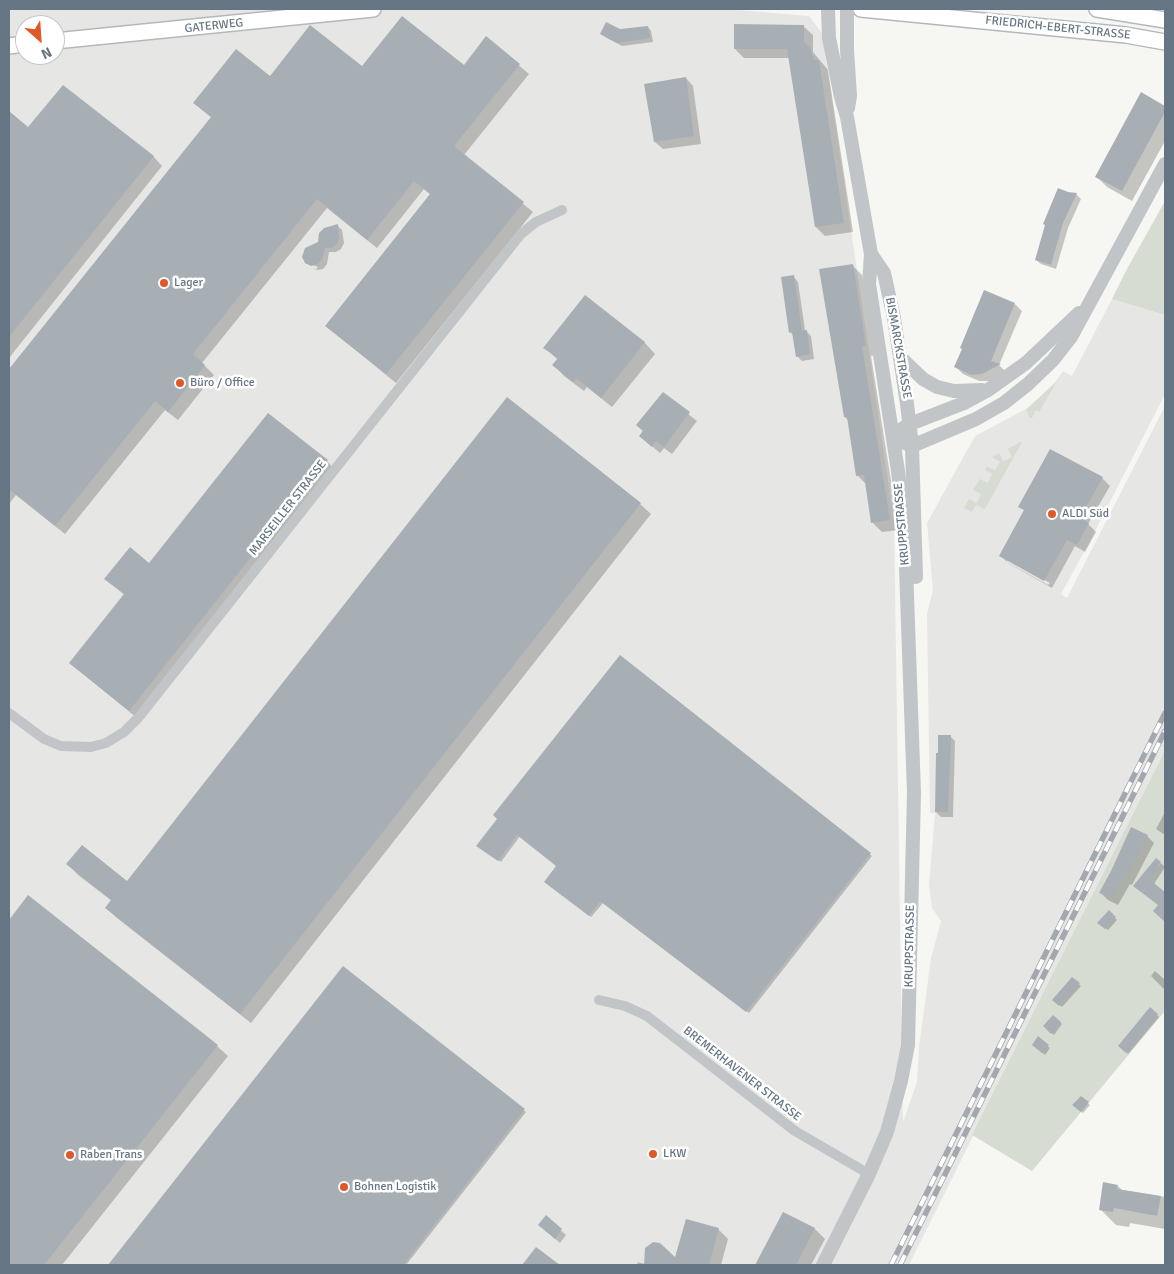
<!DOCTYPE html>
<meta charset="utf-8">
<style>
body{margin:0}
#map{position:relative;width:1174px;height:1274px;overflow:hidden;background:#f6f6f2;font-family:Signika,sans-serif}
canvas{display:block}
.frame{position:absolute;inset:0;border:10px solid #657583;pointer-events:none}
.north{position:absolute;left:15px;top:15px;width:50px;height:50px;box-sizing:border-box;background:#fff;border:1px solid #c1c8cd;border-radius:50%;rotate:154deg;font-size:14px;font-weight:700;line-height:20px;text-align:center;color:#657583}
.north::after{content:'';display:block;margin:auto;width:18px;height:22px;background:#e05728;clip-path:polygon(50% 0,100% 100%,50% 72%,0 100%)}
</style>
<div id="map">
<canvas width="1174" height="1274"></canvas>
<div class="frame"></div>
<div class="north">N</div>
</div>
<script>
const c = document.querySelector('canvas').getContext('2d');
c.lineJoin = 'round';
function fillPath(path, color) { c.fillStyle = color; c.fill(path, 'evenodd'); }
const toPath = rows => new Path2D(rows.map(r => 'M' + r).join(''));
function strokePath(path, color, width, dash) { c.strokeStyle = color; c.lineWidth = width; c.lineCap = dash ? 'butt' : 'round'; c.setLineDash(dash || []); c.stroke(path); }
function drawText(font, color, halo, rows, align = 'center') {
  c.font = font + ' Signika,sans-serif'; c.lineWidth = 5; c.setLineDash([]); c.textBaseline = 'middle'; c.strokeStyle = halo; c.fillStyle = color; for (const [text, x, y, turn = 0] of rows) {
    c.save(); c.translate(x, y); c.rotate((+turn || 0) * Math.PI / 180); c.textAlign = isNaN(turn) ? turn : align; if (halo) c.strokeText(text, 0, 0); c.fillText(text, 0, 0); c.restore();
  }
}
const built = toPath([
 [9,9,727,9,809,16,822,33,894,521,903,1122,917,1082,919,1047,931,958,941,921,932,908,929,885,935,813,930,813,927,614,933,590,927,523,975,436,1026,409,1054,384,1063,371,1072,376,1112,299,1165,315,1165,394,1089,543,1061,594,1067,598,1165,406,1165,750,909,1265,9,1265],
 [25,25,55,25,55,55,25,55]
]);
const green = toPath([
 [1165,201,1165,315,1112,299,1127,269],
 [1057,381,1039,412,1036,410,1032,418,1030,418,1026,410],
 [1020,442,1022,442,985,509,976,505,972,512,964,508,969,499,977,503,981,494,973,490,980,479,988,483,992,474,985,470,987,466,995,470,1000,462,992,457,999,453,1003,461,1008,459,1012,457,1008,449],
 [1165,750,1165,1011,1032,1171,972,1135]
]);
const shadow = toPath([
 [803,26,813,35,813,52,828,70,853,232,825,236,816,227,790,58,744,58,735,49],
 [648,27,651,31,653,42,622,46,605,37,601,33],
 [487,38,529,74,464,155,533,212,396,383,326,326,431,195,424,189,377,248,327,208,202,363,214,375,178,420,165,410,65,534,16,495,9,504,9,367,11,368,212,118,195,103,271,78,362,68,464,66],
 [686,78,693,86,701,144,663,149,655,142],
 [1142,94,1165,107,1165,141,1132,201,1107,187,1096,176],
 [9,113,29,128,153,156,162,166,9,358],
 [1067,193,1076,194,1081,199,1068,228,1056,269,1041,264,1036,260],
 [337,225,342,230,344,243,341,249,336,252,329,252,327,264,323,269,317,270,312,268,316,270,318,267,307,263,319,243],
 [852,265,862,275,875,355,871,356,899,530,882,532,873,523,867,485,857,475,848,420,845,417],
 [794,277,798,282,805,330,811,336,814,359,802,361,797,356,794,336,790,332],
 [585,297,645,343,655,354,612,407,587,387,584,391,564,376,554,365,558,360,545,348],
 [1015,304,1022,311,999,365,1006,372,989,381,979,381,963,374,956,367],
 [663,394,697,421,672,454,664,448,660,453,640,436],
 [327,461,334,469,137,718,70,663,125,595,114,586],
 [1102,478,1110,486,1088,524,1096,532,1085,552,1075,546,1052,588,1008,563,1000,555,1025,511,1020,506],
 [1007,559,1050,583,1048,585,1007,562],
 [640,504,651,514,251,1023,117,918,107,908,112,901,78,875,68,864,127,883],
 [620,657,872,856,749,1013,603,903,591,917,548,884,557,866,520,836,501,862,480,848],
 [950,736,955,741,953,817,941,817,936,812],
 [1164,814,1165,814,1165,835,1156,829],
 [1147,836,1154,843,1132,885,1130,884,1118,905,1108,900,1101,893],
 [1161,863,1165,867,1154,884,1165,893,1165,906,1139,890],
 [28,897,217,1046,228,1056,62,1265,9,1265,9,922],
 [1109,912,1117,920,1108,930,1099,923],
 [344,968,526,1112,406,1265,109,1265],
 [1155,971,1165,980,1165,990,1151,976],
 [1072,978,1081,986,1062,1007,1054,1000],
 [1151,1009,1159,1017,1128,1054,1120,1046],
 [1054,1017,1062,1024,1054,1035,1044,1026],
 [1038,1038,1050,1048,1045,1055,1033,1045],
 [1081,1098,1090,1105,1083,1113,1076,1107],
 [1118,1186,1122,1190,1165,1197,1165,1229,1130,1223,1129,1227,1116,1225,1100,1209],
 [783,1213,815,1229,825,1239,811,1265,756,1265],
 [546,1217,566,1235,560,1243,544,1229],
 [718,1229,728,1239,721,1265,637,1265,638,1262,645,1264,675,1260]
]);
const building = toPath([
 [402,16,464,65,486,36,520,64,454,146,524,202,386,374,325,326,430,194,414,181,367,240,317,199,193,354,205,365,168,412,155,401,55,526,9,489,9,369,211,117,193,103,236,49,270,76,310,25,362,66],
 [606,22,620,29,648,26,650,38,617,43,600,34],
 [734,24,804,25,804,42,810,48,814,60,819,60,844,223,815,227,787,49,734,49],
 [686,77,694,136,654,142,644,84],
 [63,85,154,156,9,337,9,111,28,127],
 [1141,92,1165,106,1165,112,1122,191,1095,177],
 [1058,188,1068,192,1077,193,1063,223,1051,265,1035,260,1045,225,1043,224],
 [338,224,339,238,337,244,331,248,325,248,322,259,318,264,311,266,305,263,302,257,305,248,318,242,319,233,324,228],
 [853,264,866,346,862,346,890,520,871,523,864,475,856,476,847,417,844,417,819,269],
 [794,275,802,331,807,330,810,354,796,357,792,332,789,333,781,277],
 [984,290,1015,303,991,361,1001,364,982,374,971,375,954,367,962,349,960,348],
 [585,295,645,342,601,398,576,378,573,382,552,365,558,358,543,348],
 [663,392,690,412,664,447,656,441,652,447,639,436,643,431,636,425],
 [507,397,641,503,240,1014,105,908,111,900,66,864,82,845,127,881],
 [268,413,328,460,129,711,69,663,124,594,104,579,130,547,149,563],
 [1050,449,1103,477,1080,518,1089,523,1077,545,1067,540,1044,581,999,556,1024,510,1018,507],
 [620,655,871,853,746,1012,600,901,589,916,544,882,556,866,517,835,498,861,476,846,497,819,493,815],
 [938,735,951,735,948,812,935,812,936,753,938,753],
 [1131,827,1148,835,1124,879,1123,878,1111,898,1099,893,1111,871],
 [1156,858,1161,862,1150,880,1165,892,1165,922,1153,911,1158,905,1133,886],
 [28,895,218,1045,44,1265,9,1265,9,920],
 [1109,910,1116,917,1105,929,1097,923],
 [343,966,525,1109,403,1265,108,1265],
 [1072,977,1080,983,1059,1006,1052,1000],
 [1150,1007,1158,1014,1126,1053,1118,1046],
 [1053,1015,1061,1022,1051,1034,1043,1026],
 [1038,1036,1049,1045,1042,1053,1032,1045],
 [1081,1096,1089,1102,1081,1112,1072,1105],
 [1103,1182,1118,1185,1117,1189,1161,1196,1157,1216,1114,1208,1113,1212,1099,1210],
 [783,1212,815,1228,796,1265,755,1265],
 [546,1215,562,1229,555,1239,538,1225],
 [686,1219,719,1228,709,1265,644,1265,645,1248,653,1242,660,1243,675,1257],
 [536,1247,560,1265,522,1265]
]);
const minor = toPath([
 [9,713,44,739,61,746,91,747,106,743,124,732,139,717,521,234,536,222,562,210],
 [599,1000,625,1006,647,1016,795,1131,869,1174]
]);
const tertiary = toPath([
 [847,9,847,50,850,96,848,108],
 [871,254,884,273,894,318,907,404,912,446,916,577],
 [901,358,923,379,937,387,954,391,982,390],
 [902,429,910,424,964,403,988,390,1026,363,1079,313],
 [894,438,912,446,976,419,1004,403,1028,384,1053,360,1071,337,1165,164],
 [823,1265,869,1174,887,1132,901,1081,908,1045,914,793,905,539,898,471,869,284,871,254,847,117,841,97,829,38,828,9]
]);
const secondary = toPath([
 [861,9,1126,35,1165,42],
 [1097,9,1165,20],
 [55,41,373,9],
 [9,46,25,44]
]);
const rail = toPath([
 [891,1265,1165,713],
 [900,1265,1165,731]
]);
const markers = [
 [164,283,5,"#e05728"],
 [180,383,5,"#e05728"],
 [1052,514,5,"#e05728"],
 [653,1154,5,"#e05728"],
 [70,1155,5,"#e05728"],
 [344,1187,5,"#e05728"]
];
const streetNames = [
 ["GATERWEG",214,26,-6],
 ["FRIEDRICH-EBERT-STRASSE",1058,28,6],
 ["BISMARCKSTRASSE",898,348,80],
 ["MARSEILLER STRASSE",288,508,-52],
 ["KRUPPSTRASSE",902,524,-95],
 ["KRUPPSTRASSE",910,946,-89],
 ["BREMERHAVENER STRASSE",742,1074,38]
];
const poiNames = [
 ["Lager",174,283],
 ["Büro / Office",190,383],
 ["ALDI Süd",1062,514],
 ["LKW",663,1154],
 ["Raben Trans",80,1155],
 ["Bohnen Logistik",354,1187]
];
fillPath(built, '#e6e7e5');
fillPath(green, '#d7dcd3');
fillPath(shadow, '#0003');
fillPath(building, '#a7afb5');
strokePath(secondary, '#b3b8bd', 18);
strokePath(minor, '#c1c5c8', 10);
strokePath(tertiary, '#c1c5c8', 14);
strokePath(secondary, '#fff', 15);
strokePath(rail, '#a2a8ad', 5.5);
strokePath(rail, '#fff', 4, [11]);
for (const [x, y, r, color] of markers) { const dot = new Path2D(); dot.arc(x, y, r, 0, 2 * Math.PI); c.fillStyle = color; c.fill(dot); strokePath(dot, '#fff', 2); }
drawText('12px', '#657583', '#fff', streetNames);
drawText('12px', '#657583', '#fff', poiNames, 'left');
</script>
